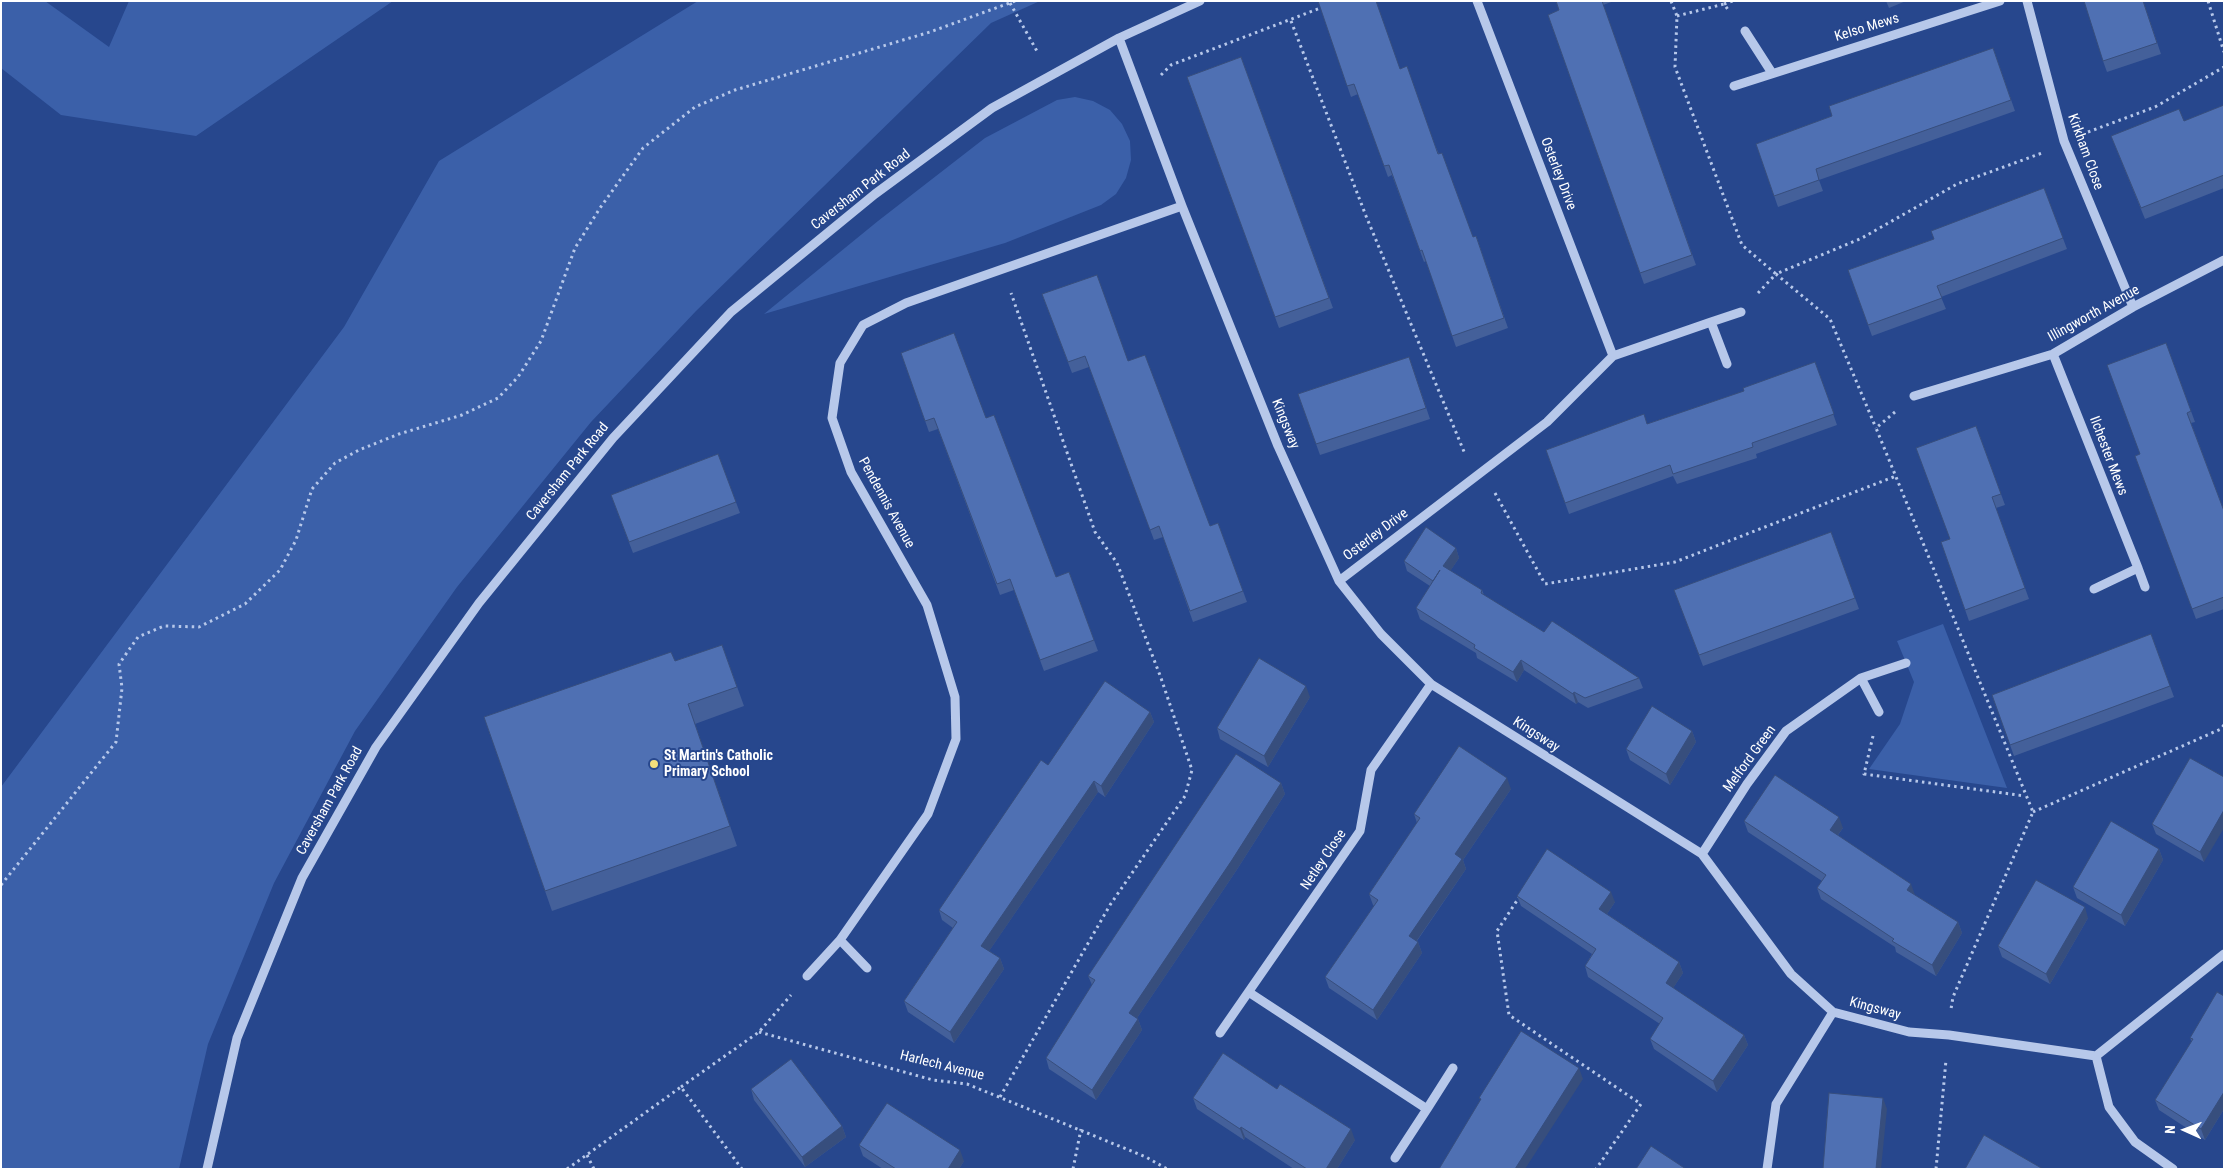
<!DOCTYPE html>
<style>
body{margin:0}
#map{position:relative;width:2225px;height:1170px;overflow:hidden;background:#27478d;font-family:"Roboto Condensed",sans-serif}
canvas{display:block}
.frame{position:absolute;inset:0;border:2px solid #fff;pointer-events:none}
.north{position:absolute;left:2160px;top:1105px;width:50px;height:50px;-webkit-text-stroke:4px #27478d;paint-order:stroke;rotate:272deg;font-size:14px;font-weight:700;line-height:20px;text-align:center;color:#fff}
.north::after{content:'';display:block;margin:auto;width:18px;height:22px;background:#fff;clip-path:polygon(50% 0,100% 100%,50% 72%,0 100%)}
</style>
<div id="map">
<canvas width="2225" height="1170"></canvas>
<div class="frame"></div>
<div class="north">N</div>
</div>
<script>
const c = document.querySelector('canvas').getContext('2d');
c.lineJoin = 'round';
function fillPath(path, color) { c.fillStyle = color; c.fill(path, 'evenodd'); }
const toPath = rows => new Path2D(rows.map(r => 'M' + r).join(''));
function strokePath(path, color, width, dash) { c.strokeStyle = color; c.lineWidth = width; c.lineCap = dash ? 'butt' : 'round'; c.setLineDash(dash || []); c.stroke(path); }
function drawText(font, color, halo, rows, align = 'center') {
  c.font = font + ' "Roboto Condensed",sans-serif'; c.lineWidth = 4; c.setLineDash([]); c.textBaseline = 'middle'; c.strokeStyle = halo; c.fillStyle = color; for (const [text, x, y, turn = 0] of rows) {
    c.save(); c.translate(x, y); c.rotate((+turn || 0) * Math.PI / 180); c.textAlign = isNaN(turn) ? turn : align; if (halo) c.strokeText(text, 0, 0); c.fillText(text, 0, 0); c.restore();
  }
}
const green = toPath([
 [1,1,45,1,109,47,129,1,393,1,196,136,61,115,1,68],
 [698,1,1040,1,991,23,696,311,591,422,457,587,355,731,274,883,208,1044,179,1169,1,1169,1,787,344,327,439,161],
 [1075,97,1093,101,1110,110,1122,124,1130,141,1131,160,1126,178,1116,194,1101,205,1005,243,764,314,878,221,985,138,1057,100],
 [1943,624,2007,788,1869,769,1900,724,1914,682,1897,641]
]);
const path = toPath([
 [1671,1,1677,16,1675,67,1742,245,1776,274,1862,238,1957,184,2042,153],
 [2208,1,2224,52],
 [1010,3,1038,53],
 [1724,4,1733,1],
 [1677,16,1724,4,1729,11],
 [1291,21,1366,216,1465,454],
 [1161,75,1171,65,1323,7],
 [2088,132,2155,107,2224,67],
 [1758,293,1776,274,1830,319,1876,428],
 [1895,412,1876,428,2033,812,1953,997,1951,1009],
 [1495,493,1545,584,1675,562,1896,476],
 [1873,736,1864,774,2025,796],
 [2033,812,2221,729,2224,725],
 [1,885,116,742,122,688,119,664,138,637,164,626,199,627,245,604,280,570,296,540,312,489,335,463,359,450,399,434,462,415,498,398,518,377,541,341,575,248,600,208,643,148,695,107,735,90,930,32,1015,1],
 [1520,896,1497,931,1509,1015,1641,1104,1596,1169],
 [759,1032,933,1080,967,1084,1146,1157,1167,1169],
 [681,1087,759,1032,791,995],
 [1000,1097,1110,905,1185,796,1192,770,1161,678,1117,563,1095,532,1011,293],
 [587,1155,594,1169],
 [567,1169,681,1087,742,1169],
 [1073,1169,1081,1129],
 [1936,1169,1946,1060]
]);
const minor = toPath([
 [2027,1,2064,141,2133,307],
 [1745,31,1772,73],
 [1119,38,1182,206,1278,446,1339,581,1381,634,1431,684,1702,854,1791,974,1833,1012,1909,1032,1949,1035,2096,1056,2224,954],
 [1734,86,2000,1],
 [1711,322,1741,312],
 [2053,354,2138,568,2094,589],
 [1613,356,1711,322,1727,364],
 [1914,396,2053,354,2133,307,2224,260],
 [2138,568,2145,587],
 [1339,581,1547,422,1613,356,1477,1],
 [1861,678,1879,712],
 [1702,854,1747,784,1786,731,1861,678,1906,663],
 [840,940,867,968],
 [807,976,840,940,928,814,956,739,955,697,927,605,851,472,832,418,840,363,863,325,906,303,1182,206],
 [1250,993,1427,1109,1453,1068],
 [1220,1033,1360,831,1371,770,1431,684],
 [2096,1056,2109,1107,2135,1142,2173,1169],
 [1395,1158,1427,1109],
 [207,1169,237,1038,302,878,376,747,479,603,613,438,731,312,875,194,992,108,1119,38,1200,1],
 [1767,1169,1776,1104,1833,1012]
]);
const wall = toPath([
 [1318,1,1400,69,1439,154,1473,237,1476,236,1508,328,1456,347,1426,261,1424,262,1392,175,1388,177,1358,94,1351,97],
 [1556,1,1614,1,1603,5,1696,265,1644,284,1548,15,1559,10],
 [1886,1,1906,1,1889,8],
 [2143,1,2161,54,2107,72,2103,61],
 [1993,48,2015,111,1819,180,1823,191,1778,207,1756,144,1832,116],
 [1241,57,1333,308,1279,328,1187,77],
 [2224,105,2224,188,2145,219,2111,136,2184,121],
 [2044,188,2067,249,1941,297,1946,309,1872,336,1848,270,1934,239],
 [1042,294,1128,361,1210,526,1218,523,1247,602,1193,622,1163,537,1154,540,1089,367,1072,373],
 [2166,343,2195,422,2191,423,2224,511,2224,609,2196,619,2135,456,2140,454],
 [901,353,986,418,1056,577,1069,572,1098,651,1044,671,1014,590,1000,595,938,429,929,432],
 [1409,357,1430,419,1320,455,1298,394],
 [1815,362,1837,425,1756,454,1757,458,1677,484,1673,476,1569,514,1546,450,1647,424,1744,391],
 [1976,426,2005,505,1996,508,2029,599,1969,621,1941,542,1950,539],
 [718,454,740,513,633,553,611,495],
 [1831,532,1859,609,1703,666,1674,590],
 [1456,548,1459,558,1450,571,1482,590,1484,595,1544,632,1639,678,1643,688,1588,708,1578,702,1576,704,1524,670,1517,682,1477,658,1476,653,1420,619,1416,608,1430,586,1407,571,1404,561],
 [2151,634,2174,697,2014,756,1992,695],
 [722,645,744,706,695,724,737,846,552,911,484,717,675,661],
 [1310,697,1268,767,1220,739,1217,728],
 [1150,712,1154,722,1105,797,1098,792,989,951,1000,958,1004,969,954,1043,908,1012,904,1001,953,928,942,920,939,910,1048,765],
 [1692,731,1696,742,1670,785,1630,760,1626,749],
 [2190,758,2204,862,2156,834,2152,824],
 [1281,783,1285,794,1236,871,1137,1018,1138,1019,1142,1030,1096,1100,1049,1069,1046,1058,1092,985,1088,976],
 [1511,789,1463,860,1466,869,1417,941,1418,942,1422,953,1377,1020,1329,988,1325,977,1374,906,1373,905,1369,894,1417,823,1414,814],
 [1744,821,1843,828,1838,835,1915,895,1958,922,1962,933,1936,976,1896,952,1895,947,1821,899,1817,888,1822,881,1748,832],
 [2159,849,2163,860,2125,926,2077,898,2073,887],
 [1517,896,1615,902,1607,914,1679,962,1683,973,1673,988,1744,1035,1748,1045,1717,1092,1654,1049,1650,1039,1660,1024,1588,977,1585,966,1592,954,1521,906],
 [2088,918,2050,984,2002,957,1998,946],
 [2224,996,2224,1109,2205,1140,2159,1110,2155,1100,2192,1042,2190,1038],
 [751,1089,842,1126,846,1137,805,1167,754,1100],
 [1277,1089,1355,1140,1337,1169,1294,1169,1245,1137,1244,1140,1197,1109,1193,1098],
 [859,1145,964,1161,959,1169,883,1169,863,1156]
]);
const shadedWall = toPath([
 [1456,548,1459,558,1447,576,1443,566],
 [1521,660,1524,670,1517,682,1513,672],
 [1306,686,1310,697,1268,767,1264,756],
 [1574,692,1578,702,1576,704,1573,694],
 [1150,712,1154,722,1105,797,1101,786],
 [1692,731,1696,742,1670,785,1666,774],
 [1507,778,1511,789,1463,860,1466,869,1413,946,1409,936,1455,854],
 [1094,781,1098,792,985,957,981,946],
 [1281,783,1285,794,1236,871,1133,1024,1129,1013],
 [2224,810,2224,828,2204,862,2200,852],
 [1839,817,1843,828,1834,840,1830,830],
 [2159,849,2163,860,2125,926,2121,915],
 [1911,884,1915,895,1911,901,1907,890],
 [1611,892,1615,902,1603,920,1599,909],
 [2085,907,2088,918,2050,984,2046,974],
 [1958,922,1962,933,1936,976,1932,965],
 [1418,942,1422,953,1377,1020,1373,1010],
 [1000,958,1004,969,954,1043,950,1032],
 [1679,962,1683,973,1670,993,1666,983],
 [1138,1019,1142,1030,1096,1100,1092,1090],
 [1744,1035,1748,1045,1717,1092,1713,1081],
 [1579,1068,1583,1079,1525,1169,1515,1169],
 [2224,1092,2224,1109,2205,1140,2201,1129],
 [1883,1098,1887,1109,1881,1169,1876,1169],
 [842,1126,846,1137,805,1167,802,1157],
 [1241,1127,1245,1137,1244,1140,1240,1129],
 [1351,1129,1355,1140,1337,1169,1326,1169],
 [960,1150,964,1161,959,1169,948,1169]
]);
const building = toPath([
 [1318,1,1376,1,1400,69,1407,66,1438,154,1442,153,1473,237,1476,236,1504,318,1452,336,1422,250,1420,251,1389,165,1384,166,1354,84,1347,86,1318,1],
 [1556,1,1602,1,1692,255,1640,273,1548,15,1559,10,1556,1],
 [2084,1,2143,1,2157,43,2103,61,2084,1],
 [1993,48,2011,100,1816,169,1819,180,1774,196,1756,144,1832,116,1829,106,1993,48],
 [1241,57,1329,298,1275,317,1187,77,1241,57],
 [2224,105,2224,175,2141,208,2111,136,2179,109,2184,121,2224,105],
 [2044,188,2063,238,1937,286,1942,298,1868,325,1848,270,1934,239,1931,231,2044,188],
 [1097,275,1128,361,1145,355,1210,526,1218,523,1243,591,1190,611,1159,526,1150,530,1085,356,1068,362,1042,294,1097,275],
 [954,333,986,418,994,415,1056,577,1069,572,1094,640,1040,660,1010,579,997,584,934,418,925,421,901,353,954,333],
 [2166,343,2191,411,2187,413,2224,511,2224,597,2192,609,2135,456,2140,454,2107,365,2166,343],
 [1409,357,1426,408,1316,444,1298,394,1409,357],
 [1815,362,1834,414,1752,443,1753,447,1673,474,1670,465,1565,503,1546,450,1644,414,1647,424,1744,391,1743,388,1815,362],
 [1976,426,2001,494,1992,497,2025,588,1965,610,1941,542,1950,539,1916,448,1976,426],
 [718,454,736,502,629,542,611,495,718,454],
 [1426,527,1456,548,1443,566,1482,590,1481,593,1544,632,1552,621,1639,678,1585,698,1574,692,1573,694,1521,660,1513,672,1474,648,1475,645,1416,608,1440,570,1433,581,1404,561,1426,527],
 [1831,532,1855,598,1699,655,1674,590,1831,532],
 [2151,634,2170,686,2010,745,1992,695,2151,634],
 [722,645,737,687,688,704,730,826,545,891,484,717,671,652,675,661,722,645],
 [1259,658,1306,686,1264,756,1217,728,1259,658],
 [1105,681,1150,712,1101,786,1094,781,981,946,1000,958,950,1032,904,1001,957,922,939,910,1041,760,1048,765,1105,681],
 [1652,706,1692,731,1666,774,1626,749,1652,706],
 [1459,746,1507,778,1455,854,1462,859,1409,936,1418,942,1373,1010,1325,977,1378,900,1369,894,1420,818,1414,814,1459,746],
 [1236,754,1281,783,1232,860,1129,1013,1138,1019,1092,1090,1046,1058,1095,980,1088,976,1236,754],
 [2190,758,2224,777,2224,810,2200,852,2152,824,2190,758],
 [1775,775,1839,817,1830,830,1911,884,1907,890,1958,922,1932,965,1892,941,1894,939,1817,888,1826,875,1744,821,1775,775],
 [2111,821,2159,849,2121,915,2073,887,2111,821],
 [1547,849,1611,892,1599,909,1679,962,1666,983,1744,1035,1713,1081,1650,1039,1663,1018,1585,966,1596,949,1517,896,1547,849],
 [2036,880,2085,907,2046,974,1998,946,2036,880],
 [2217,992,2224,996,2224,1092,2201,1129,2155,1100,2193,1039,2190,1038,2217,992],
 [1521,1031,1579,1068,1515,1169,1439,1169,1481,1099,1479,1098,1521,1031],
 [1223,1053,1277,1089,1280,1084,1351,1129,1326,1169,1307,1169,1241,1127,1240,1129,1193,1098,1223,1053],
 [791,1059,842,1126,802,1157,751,1089,791,1059],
 [1829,1093,1883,1098,1876,1169,1823,1169,1829,1093],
 [887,1103,960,1150,948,1169,896,1169,859,1145,887,1103],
 [1984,1135,2043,1169,1965,1169,1984,1135],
 [1651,1146,1686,1169,1636,1169,1651,1146]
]);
const markers = [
 [654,764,5,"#f3df7c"]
];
const streetNames = [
 ["Kelso Mews",1867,28,-17],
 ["Kirkham Close",2085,152,70],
 ["Osterley Drive",1558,174,69],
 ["Caversham Park Road",861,190,-38],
 ["Illingworth Avenue",2094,314,-29],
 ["Kingsway",1285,424,68],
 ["Ilchester Mews",2108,456,69],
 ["Caversham Park Road",568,472,-51],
 ["Pendennis Avenue",886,503,61],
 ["Osterley Drive",1376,535,-37],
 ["Kingsway",1536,735,33],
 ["Melford Green",1750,759,-54],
 ["Caversham Park Road",330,801,-61],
 ["Netley Close",1324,860,-56],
 ["Kingsway",1875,1009,15],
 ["Harlech Avenue",942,1066,14]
];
const poiNames = [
 ["St Martin's Catholic",664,756],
 ["Primary School",664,772]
];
fillPath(green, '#3b60a9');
strokePath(path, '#b7c8ea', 3, [2.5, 4]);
strokePath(minor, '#b7c8ea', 9);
fillPath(wall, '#44609a');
fillPath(shadedWall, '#374e7d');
fillPath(building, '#4f70b3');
strokePath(building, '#374e7d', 1);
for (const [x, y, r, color] of markers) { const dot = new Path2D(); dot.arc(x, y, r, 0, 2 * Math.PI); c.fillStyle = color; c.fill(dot); strokePath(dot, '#27478d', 2); }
drawText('14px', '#fff', '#27478d', streetNames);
drawText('bold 14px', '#fff', '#27478d', poiNames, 'left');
</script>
